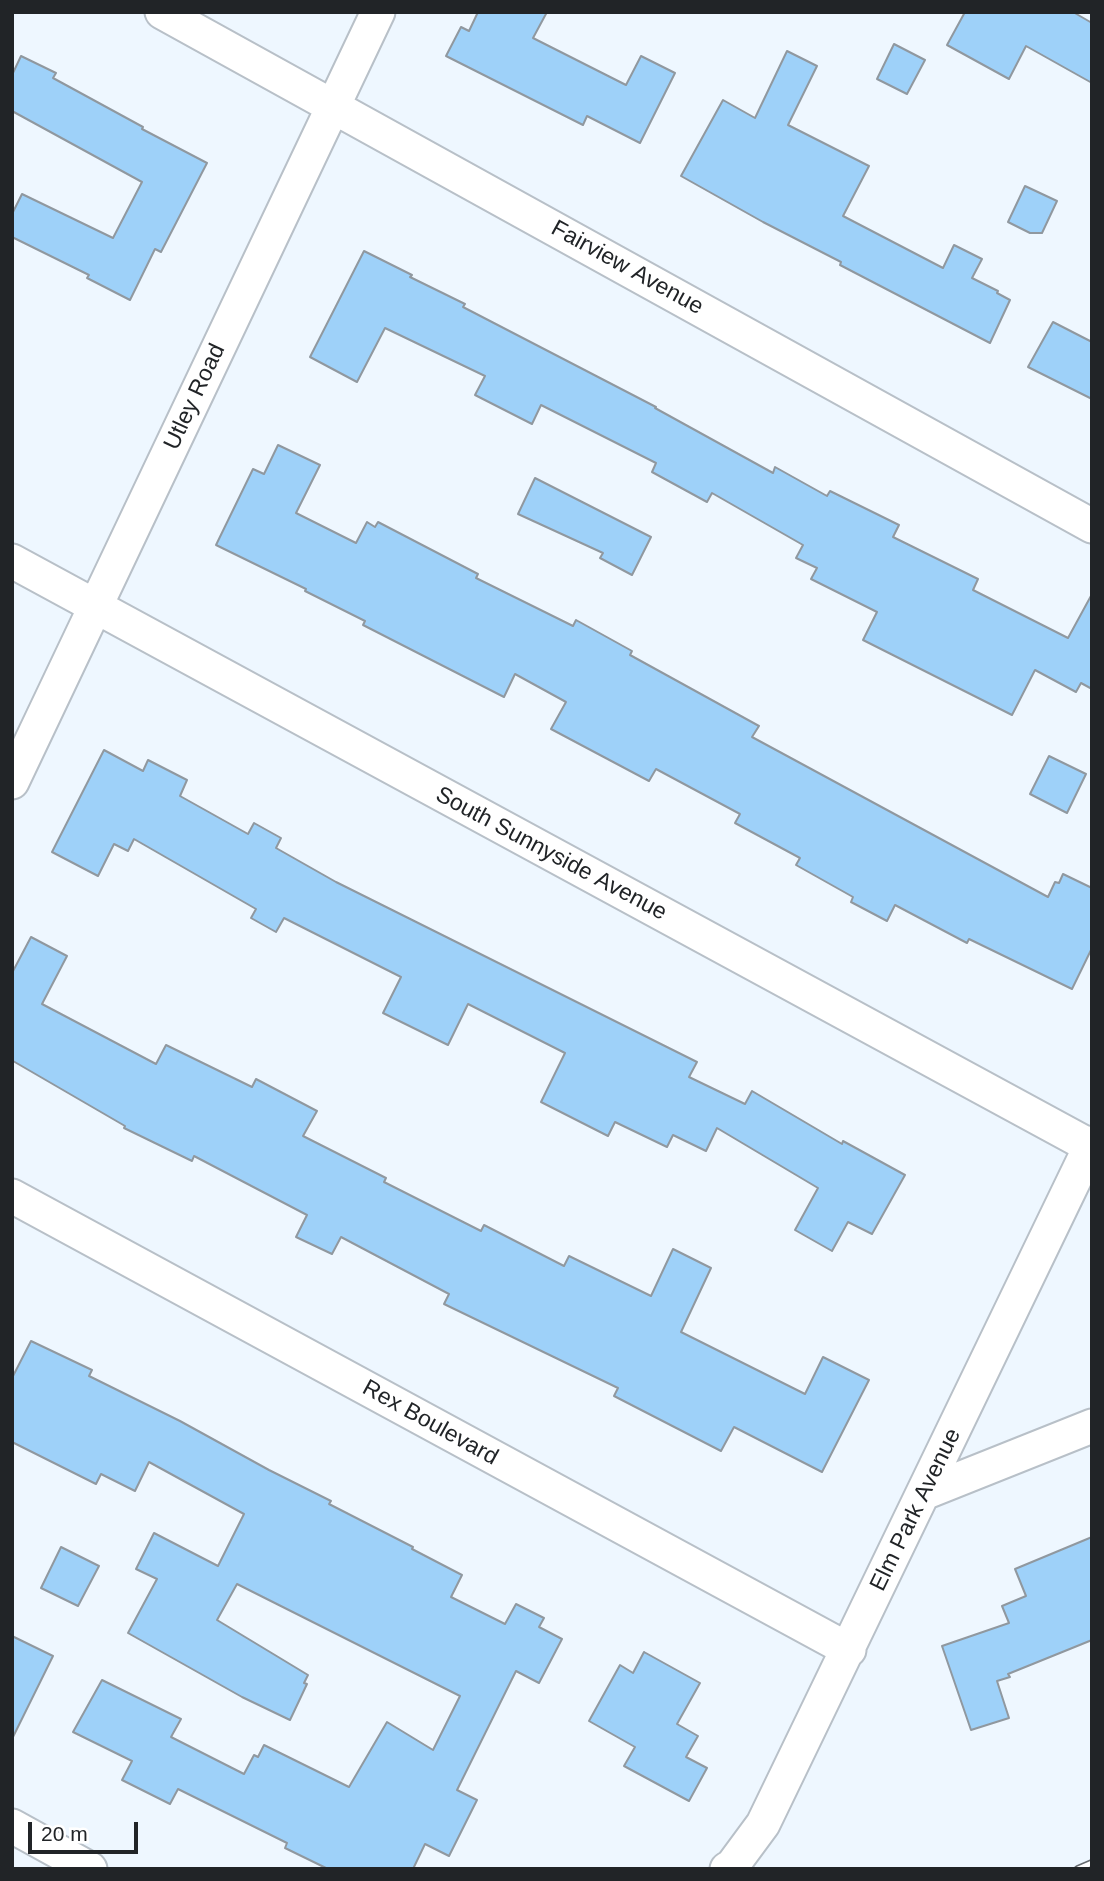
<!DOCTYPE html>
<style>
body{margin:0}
#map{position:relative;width:1104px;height:1881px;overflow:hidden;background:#eef7ff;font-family:Helvetica,sans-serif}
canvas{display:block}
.frame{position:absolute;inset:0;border:14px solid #212427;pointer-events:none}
.scale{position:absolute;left:28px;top:1822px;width:110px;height:32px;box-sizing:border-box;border:4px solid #212427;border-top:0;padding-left:9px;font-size:21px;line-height:24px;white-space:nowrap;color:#212427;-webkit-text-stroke:5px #fff;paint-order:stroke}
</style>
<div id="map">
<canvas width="1104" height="1881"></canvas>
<div class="frame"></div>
<div class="scale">20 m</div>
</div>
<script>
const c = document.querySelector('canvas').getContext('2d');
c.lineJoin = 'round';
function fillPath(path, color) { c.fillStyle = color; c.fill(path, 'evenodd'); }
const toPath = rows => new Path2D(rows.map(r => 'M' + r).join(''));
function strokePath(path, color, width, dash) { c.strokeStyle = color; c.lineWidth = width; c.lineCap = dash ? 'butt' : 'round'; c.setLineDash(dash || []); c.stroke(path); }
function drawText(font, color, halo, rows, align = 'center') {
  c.font = font + ' Helvetica,sans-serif'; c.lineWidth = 5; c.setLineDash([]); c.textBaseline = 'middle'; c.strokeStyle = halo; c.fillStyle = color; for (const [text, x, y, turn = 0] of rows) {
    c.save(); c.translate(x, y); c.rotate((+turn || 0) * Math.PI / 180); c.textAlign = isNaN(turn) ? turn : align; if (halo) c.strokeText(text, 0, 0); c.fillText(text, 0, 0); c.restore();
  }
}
const building = toPath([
 [478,12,547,12,533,38,626,85,641,56,675,73,640,143,587,116,583,125,446,56,461,27,469,31,478,12],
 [965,12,1073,12,1092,23,1092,83,1026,46,1009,79,947,45,965,12],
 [894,44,925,60,907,94,877,79,894,44],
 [787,51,817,66,788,125,869,166,843,216,943,268,954,245,982,259,972,278,998,291,997,293,1010,300,990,343,840,265,841,262,763,222,681,176,723,100,755,118,787,51],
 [21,56,56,73,53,78,143,127,142,129,207,163,161,252,155,249,130,300,87,278,89,275,12,237,12,214,22,194,113,238,142,182,12,111,12,75,21,56],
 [1025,186,1057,201,1042,233,1030,233,1008,222,1025,186],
 [364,251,412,275,410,277,465,304,463,307,656,407,655,408,773,473,775,467,827,496,830,491,899,525,893,537,978,579,973,590,1068,638,1092,594,1092,689,1081,683,1076,692,1035,670,1012,715,863,640,877,612,811,579,817,568,796,558,803,545,712,493,707,502,652,472,656,463,541,405,532,424,475,395,485,376,385,328,357,382,310,357,364,251],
 [1053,322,1092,342,1092,399,1028,367,1053,322],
 [278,445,320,465,296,513,356,543,367,522,375,527,378,522,478,574,476,578,573,626,576,620,632,651,630,655,759,726,752,737,1048,897,1055,882,1059,883,1063,874,1092,888,1092,948,1072,989,969,939,967,943,895,905,887,921,851,902,853,897,796,865,800,858,735,823,740,814,656,769,649,781,551,729,566,702,515,674,504,697,363,625,365,621,305,591,306,589,216,545,253,469,264,474,278,445],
 [535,478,651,537,632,575,600,558,603,553,518,514,535,478],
 [104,750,143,771,148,760,187,780,180,796,248,834,254,823,281,838,276,848,336,882,697,1062,689,1077,745,1104,752,1091,842,1144,843,1141,905,1175,872,1234,848,1222,832,1251,795,1230,818,1188,717,1128,706,1151,673,1135,667,1147,615,1122,608,1136,541,1102,565,1053,468,1004,448,1045,383,1013,401,977,284,918,276,932,251,918,256,909,134,839,128,851,114,844,98,876,52,852,104,750],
 [1049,756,1086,774,1067,813,1030,794,1049,756],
 [31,937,67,956,42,1004,156,1064,166,1045,252,1087,256,1079,317,1111,303,1136,386,1178,384,1182,481,1231,484,1225,564,1266,569,1256,651,1296,673,1249,711,1268,681,1332,805,1394,823,1357,869,1380,822,1472,734,1427,721,1451,614,1396,618,1388,444,1304,449,1294,341,1237,332,1254,296,1237,307,1215,194,1156,192,1161,124,1128,125,1126,13,1061,12,1063,12,973,31,937],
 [31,1341,92,1370,89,1376,180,1421,269,1470,331,1501,329,1504,413,1547,412,1549,462,1575,451,1597,505,1624,516,1604,544,1618,539,1627,562,1639,539,1683,516,1671,457,1790,477,1800,449,1856,425,1844,413,1869,328,1869,285,1848,287,1843,178,1789,170,1804,122,1780,132,1761,73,1732,102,1680,181,1719,171,1737,244,1774,254,1755,258,1757,264,1745,349,1787,387,1722,433,1750,460,1696,237,1584,217,1620,308,1675,304,1683,307,1684,290,1720,242,1697,128,1633,157,1579,136,1569,154,1533,218,1566,244,1514,149,1462,135,1491,101,1474,96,1484,12,1442,12,1378,31,1341],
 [1092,1537,1092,1640,1008,1674,1010,1677,997,1681,1009,1718,971,1730,942,1646,1009,1623,1002,1606,1026,1596,1015,1569,1092,1537],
 [61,1547,99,1566,78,1606,41,1588,61,1547],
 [12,1636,53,1656,12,1739,12,1636],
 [644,1652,700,1683,677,1724,698,1736,686,1757,707,1768,689,1801,624,1766,635,1747,589,1721,620,1665,633,1673,644,1652]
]);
const street = toPath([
 [162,12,1092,526],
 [12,561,1090,1146],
 [12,782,378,12],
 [12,1196,849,1650],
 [924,1493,1092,1426],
 [12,1826,90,1869],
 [727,1869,732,1866,763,1824,1092,1143]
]);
const rail = toPath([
 [1078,1869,1092,1863]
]);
const streetNames = [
 ["Fairview Avenue",627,268,29],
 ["Utley Road",195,397,-65],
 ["South Sunnyside Avenue",551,854,28],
 ["Rex Boulevard",430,1423,29],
 ["Elm Park Avenue",916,1510,-64]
];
fillPath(building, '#9ed1f9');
strokePath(building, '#90989f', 2);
strokePath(street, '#b8c0c8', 37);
strokePath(street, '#fff', 33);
strokePath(rail, '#666b70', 8);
strokePath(rail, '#fff', 5, [16]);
drawText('23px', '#212427', '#fff', streetNames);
</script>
